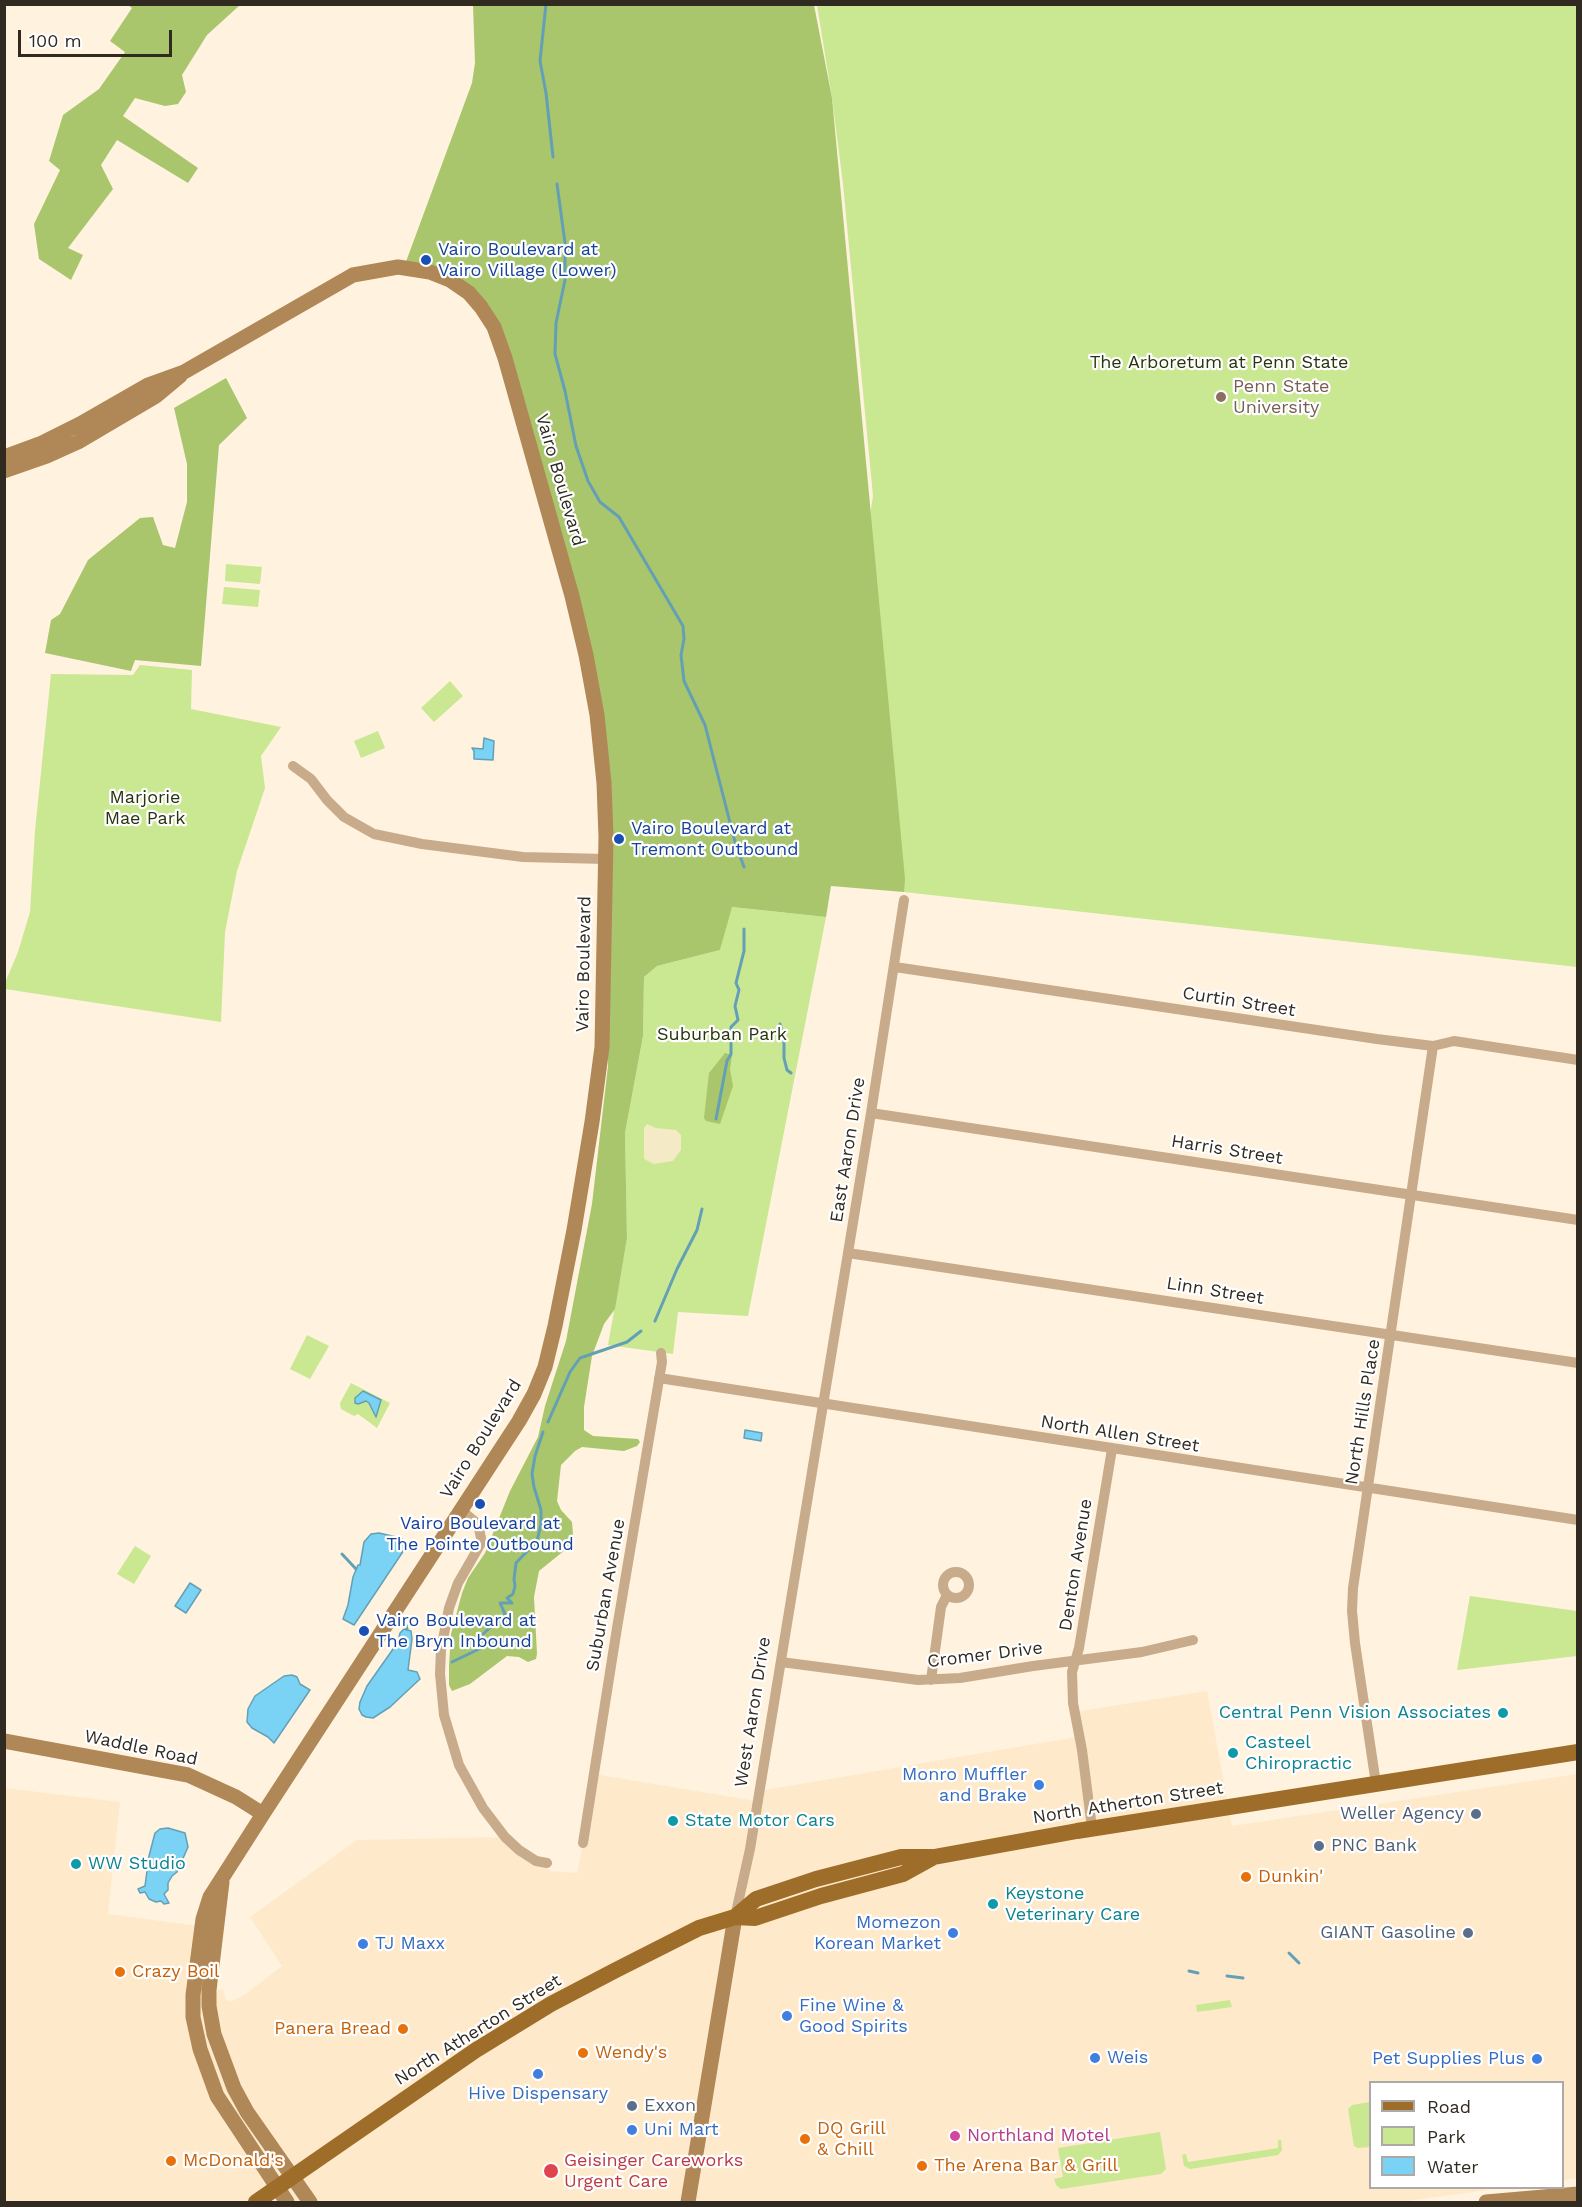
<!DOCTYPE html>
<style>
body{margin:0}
#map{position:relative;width:1582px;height:2207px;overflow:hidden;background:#fff2df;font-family:"Work Sans",sans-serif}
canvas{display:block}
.frame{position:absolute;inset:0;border:6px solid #302a21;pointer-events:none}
.legend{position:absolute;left:1369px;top:2081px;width:195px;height:108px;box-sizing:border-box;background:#fff;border:2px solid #acaaa6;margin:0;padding:8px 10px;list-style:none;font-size:18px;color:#302a21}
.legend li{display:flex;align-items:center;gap:12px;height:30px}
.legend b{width:30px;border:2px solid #acaaa6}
.scale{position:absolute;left:18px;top:30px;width:154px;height:27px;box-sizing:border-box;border:3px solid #302a21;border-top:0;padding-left:8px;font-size:18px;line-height:21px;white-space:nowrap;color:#302a21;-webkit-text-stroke:4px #fff;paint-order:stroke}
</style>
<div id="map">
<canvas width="1582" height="2207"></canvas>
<div class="frame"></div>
<ul class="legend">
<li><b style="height:8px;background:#9e6d29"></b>Road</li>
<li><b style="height:16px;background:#cae792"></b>Park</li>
<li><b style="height:16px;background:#7ad2f4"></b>Water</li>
</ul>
<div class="scale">100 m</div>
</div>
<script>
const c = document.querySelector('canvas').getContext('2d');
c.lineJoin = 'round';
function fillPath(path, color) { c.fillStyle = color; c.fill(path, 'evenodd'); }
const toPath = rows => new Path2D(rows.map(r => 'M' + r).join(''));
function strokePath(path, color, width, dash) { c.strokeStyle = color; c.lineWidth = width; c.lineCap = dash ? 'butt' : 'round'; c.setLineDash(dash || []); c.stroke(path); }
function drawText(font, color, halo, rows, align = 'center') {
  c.font = font + ' "Work Sans",sans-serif'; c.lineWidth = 4.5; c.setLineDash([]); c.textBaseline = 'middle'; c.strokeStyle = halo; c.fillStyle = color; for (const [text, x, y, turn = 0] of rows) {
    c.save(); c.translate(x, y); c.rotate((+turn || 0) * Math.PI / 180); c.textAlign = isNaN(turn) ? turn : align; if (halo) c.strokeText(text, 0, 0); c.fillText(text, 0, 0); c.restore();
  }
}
const built = toPath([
 [1207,1691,1232,1826,1577,1774,1577,2178,1563,2180,1562,2082,1370,2082,1370,2188,1502,2188,1400,2202,5,2202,5,1788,120,1802,108,1914,222,1929,216,1991,223,1989,226,2000,232,2001,243,1996,282,1966,250,1917,357,1840,505,1837,551,1871,577,1873,583,1843,594,1774,756,1801,759,1791,1076,1737,1074,1712]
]);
const green = toPath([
 [817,5,1577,5,1577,967,904,892,867,535,873,496,843,184,832,98],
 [226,564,262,567,260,584,225,581],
 [224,587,260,590,258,607,222,604],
 [140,665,192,670,191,709,281,727,261,756,265,788,237,871,225,932,221,1022,5,989,5,983,18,952,30,912,35,831,51,674,133,675],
 [450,681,463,696,434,722,421,708],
 [378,731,385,748,361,758,354,741],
 [731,907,826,917,748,1316,678,1312,673,1354,608,1345,627,1238,625,1133,643,1036,644,977,657,966,720,950],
 [307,1335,329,1346,310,1379,290,1369],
 [351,1383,390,1403,377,1428,358,1414,354,1416,341,1409,340,1403],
 [135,1546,151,1556,134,1584,117,1574],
 [1470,1596,1577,1611,1577,1656,1457,1670],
 [1230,2000,1232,2007,1197,2012,1196,2005],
 [1370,2102,1370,2147,1358,2148,1354,2146,1348,2109,1352,2105],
 [1160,2132,1166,2169,1161,2174,1061,2189,1056,2185,1054,2179,1063,2177,1058,2148],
 [1278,2140,1281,2140,1282,2150,1278,2155,1190,2169,1184,2166,1182,2155,1186,2154,1188,2162,1278,2148]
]);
const forest = toPath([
 [128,5,240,5,207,35,182,75,186,92,178,104,165,106,135,98,123,116,198,168,188,183,117,140,101,165,113,189,68,248,83,255,71,280,39,259,34,224,60,170,49,161,63,115,99,89,125,52,110,41,132,8],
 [473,5,814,5,832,98,905,879,904,892,831,886,826,917,732,907,720,950,657,966,644,977,643,1036,625,1133,627,1238,615,1309,604,1324,592,1356,584,1407,584,1430,593,1436,638,1439,640,1442,637,1446,624,1451,582,1447,575,1451,561,1465,557,1501,561,1510,572,1522,573,1534,570,1546,539,1571,534,1597,537,1654,536,1659,528,1662,519,1657,507,1656,470,1684,452,1691,449,1685,449,1666,451,1634,462,1593,468,1578,485,1553,510,1491,538,1437,545,1406,566,1341,592,1204,608,1066,605,867,596,711,491,322,471,295,404,267,472,83,475,63],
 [226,378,247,418,219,445,201,666,135,660,131,671,45,653,51,620,60,614,88,560,140,518,153,517,163,545,175,548,187,502,187,464,174,408],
 [725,1053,732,1055,730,1069,733,1086,720,1124,706,1121,704,1118,709,1073]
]);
const sand = toPath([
 [647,1124,656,1128,676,1130,681,1135,681,1150,673,1161,654,1164,644,1159,644,1128]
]);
const water = toPath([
 [484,738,494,741,493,760,474,759,474,751,472,748,483,749,484,738],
 [363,1391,381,1400,376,1417,369,1403,366,1401,358,1404,355,1403,355,1398,363,1391],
 [745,1430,762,1433,761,1441,744,1438,745,1430],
 [379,1533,401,1538,408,1544,354,1625,343,1619,348,1605,353,1577,358,1565,360,1565,364,1542,371,1534,379,1533],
 [190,1583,201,1590,186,1613,175,1606,190,1583],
 [404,1629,411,1631,412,1639,408,1670,417,1672,420,1679,390,1707,373,1718,366,1717,362,1715,359,1709,360,1702,367,1686,398,1642,400,1633,404,1629],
 [292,1675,297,1677,300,1684,310,1690,274,1743,268,1737,252,1728,247,1722,248,1709,255,1696,284,1676,292,1675],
 [168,1828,185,1833,188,1847,177,1872,172,1876,168,1883,168,1890,164,1894,169,1903,164,1904,161,1901,156,1902,149,1899,145,1892,140,1893,138,1889,145,1886,149,1856,155,1833,160,1829,168,1828]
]);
const stream = toPath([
 [546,4,540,61,546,93,553,157],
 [557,184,565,243,565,280,556,323,555,354,565,391,576,446,588,481,600,502,619,517,683,626,684,639,681,655,684,681,705,725,735,842,744,867],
 [780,1024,784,1039,784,1058,787,1070,791,1073],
 [716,1119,727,1061,731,1054,731,1027,738,1020,735,1006,739,990,736,983,744,951,744,929],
 [655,1321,677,1269,697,1230,702,1209],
 [548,1422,570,1372,580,1358,627,1342,641,1331],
 [342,1554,356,1569],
 [402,1621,406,1625,407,1629],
 [452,1662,479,1649,482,1635,496,1622,501,1621,505,1614,500,1603,512,1603,507,1598,513,1594,515,1586,514,1579,516,1563,537,1541,541,1524,541,1510,534,1487,532,1474,535,1456,543,1432],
 [1289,1953,1299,1963],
 [1189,1971,1198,1973],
 [1227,1976,1243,1978]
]);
const street = toPath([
 [293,766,311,779,327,800,344,817,374,834,422,844,523,857,606,859],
 [895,967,1377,1039,1433,1046,1454,1041,1578,1060],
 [871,1113,1578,1220],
 [848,1253,1578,1363],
 [659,1378,1578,1520],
 [460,1509,478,1524,481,1538,480,1545,458,1583,449,1608,441,1650,440,1674,444,1715,459,1765,483,1808,505,1837,519,1850,536,1861,547,1863],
 '943 1585a13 13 0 1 1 26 0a13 13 0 1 1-26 0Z',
 [781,1662,918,1680,960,1678,1033,1666,1142,1652,1193,1640],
 [931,1680,941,1607,947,1595],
 [1376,1784,1355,1643,1352,1611,1353,1588,1433,1046],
 [1092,1828,1082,1750,1073,1703,1072,1672,1079,1648,1112,1449],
 [583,1843,617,1628,662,1362,661,1353],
 [735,1917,750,1849,871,1113,904,900]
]);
const secondary = toPath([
 [4,457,42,443,80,424,148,385,184,372,353,275,398,267,430,272,450,280,469,293,481,307,494,327,505,358,572,596,586,655,597,715,604,783,606,837,602,1047,592,1122,574,1230,555,1326,545,1367,534,1394,519,1421,263,1814,210,1897,203,1919,193,1995,193,2017,200,2049,217,2096,287,2202],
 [4,471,47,456,78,442,156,396,180,376],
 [4,1741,188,1775,236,1797,263,1814],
 [222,1882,209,1990,209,2006,214,2034,234,2088,247,2112,310,2202],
 [688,2202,735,1917],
 [1486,2202,1578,2194]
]);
const primary = toPath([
 [735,1917,756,1899,816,1879,901,1857,934,1857,1077,1831,1578,1752],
 [256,2202,476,2050,551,2004,616,1970,699,1928,735,1917,755,1918,821,1896,903,1874,932,1858]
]);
const markers = [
 [426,260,6,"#1a4fb4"],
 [1221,397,6,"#8d6e63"],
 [619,839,6,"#1a4fb4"],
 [480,1504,6,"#1a4fb4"],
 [364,1631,6,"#1a4fb4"],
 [1503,1713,6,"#0f9aa8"],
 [1233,1753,6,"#0f9aa8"],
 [1039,1785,6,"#3f7fe0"],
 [1476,1814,6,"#5c6f8a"],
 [673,1821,6,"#0f9aa8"],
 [1319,1846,6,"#5c6f8a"],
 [76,1864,6,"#0f9aa8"],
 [1246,1877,6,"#e8710a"],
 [993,1904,6,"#0f9aa8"],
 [953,1933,6,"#3f7fe0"],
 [1468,1933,6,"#5c6f8a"],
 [363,1944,6,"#3f7fe0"],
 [120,1972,6,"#e8710a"],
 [787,2016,6,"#3f7fe0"],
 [403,2029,6,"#e8710a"],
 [583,2053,6,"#e8710a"],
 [1095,2058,6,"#3f7fe0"],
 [1537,2059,6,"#3f7fe0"],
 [538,2074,6,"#3f7fe0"],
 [632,2106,6,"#5c6f8a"],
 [632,2130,6,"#3f7fe0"],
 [955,2136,6,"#d1479c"],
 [805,2139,6,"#e8710a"],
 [171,2161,6,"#e8710a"],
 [922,2166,6,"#e8710a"],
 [551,2171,8,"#e0444e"]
];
const transitNames = [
 ["Vairo Boulevard at",438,250],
 ["Vairo Village (Lower)",438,271],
 ["Vairo Boulevard at",631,829],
 ["Tremont Outbound",631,850],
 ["Vairo Boulevard at",480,1524,"center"],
 ["The Pointe Outbound",480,1545,"center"],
 ["Vairo Boulevard at",376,1621],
 ["The Bryn Inbound",376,1642]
];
const parkNames = [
 ["The Arboretum at Penn State",1219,363],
 ["Marjorie",145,798],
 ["Mae Park",145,819],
 ["Suburban Park",722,1035]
];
const educationNames = [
 ["Penn State",1233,387],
 ["University",1233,408]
];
const streetNames = [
 ["Vairo Boulevard",560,480,74],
 ["Vairo Boulevard",584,964,-89],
 ["Curtin Street",1239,1002,9],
 ["East Aaron Drive",848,1150,-81],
 ["Harris Street",1227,1150,9],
 ["Linn Street",1215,1291,9],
 ["North Hills Place",1363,1412,-81],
 ["North Allen Street",1120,1434,9],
 ["Vairo Boulevard",481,1439,-58],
 ["Denton Avenue",1076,1565,-81],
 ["Suburban Avenue",606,1595,-80],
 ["Cromer Drive",985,1655,-7],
 ["West Aaron Drive",753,1712,-81],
 ["Waddle Road",141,1748,12],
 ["North Atherton Street",1128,1803,-9],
 ["North Atherton Street",478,2030,-32]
];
const cultureNames = [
 ["Central Penn Vision Associates",1491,1713,"right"],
 ["Casteel",1245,1743],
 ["Chiropractic",1245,1764],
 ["State Motor Cars",685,1821],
 ["WW Studio",88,1864],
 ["Keystone",1005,1894],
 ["Veterinary Care",1005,1915]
];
const shopNames = [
 ["Monro Muffler",1027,1775,"right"],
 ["and Brake",1027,1796,"right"],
 ["Momezon",941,1923,"right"],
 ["Korean Market",941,1944,"right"],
 ["TJ Maxx",375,1944],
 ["Fine Wine &",799,2006],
 ["Good Spirits",799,2027],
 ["Weis",1107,2058],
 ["Pet Supplies Plus",1525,2059,"right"],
 ["Hive Dispensary",538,2094,"center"],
 ["Uni Mart",644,2130]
];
const serviceNames = [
 ["Weller Agency",1464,1814],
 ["PNC Bank",1331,1846,"left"],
 ["GIANT Gasoline",1456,1933],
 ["Exxon",644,2106,"left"]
];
const foodNames = [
 ["Dunkin'",1258,1877],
 ["Crazy Boil",132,1972],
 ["Panera Bread",391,2029,"right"],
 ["Wendy's",595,2053],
 ["DQ Grill",817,2129],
 ["& Chill",817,2150],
 ["McDonald's",183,2161],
 ["The Arena Bar & Grill",934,2166]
];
const hotelNames = [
 ["Northland Motel",967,2136]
];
const healthNames = [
 ["Geisinger Careworks",564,2161],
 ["Urgent Care",564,2182]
];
fillPath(built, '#feeacb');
fillPath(green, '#cae792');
fillPath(forest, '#a9c66c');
fillPath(sand, '#f4eac5');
fillPath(water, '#7ad2f4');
strokePath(water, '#64a0b5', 1.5);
strokePath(stream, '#64a0b5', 3);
strokePath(street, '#c7ab8b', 10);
strokePath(secondary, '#b08756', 15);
strokePath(primary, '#9e6d29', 16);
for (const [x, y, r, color] of markers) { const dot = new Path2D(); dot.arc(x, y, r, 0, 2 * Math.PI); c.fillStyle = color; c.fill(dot); strokePath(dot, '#fff', 2); }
drawText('18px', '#164399', '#fff', transitNames, 'left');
drawText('18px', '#28340e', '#fff', parkNames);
drawText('18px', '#785e54', '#fff', educationNames, 'left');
drawText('18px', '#302a21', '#fff', streetNames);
drawText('18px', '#0d838f', '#fff', cultureNames, 'left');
drawText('18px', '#366cbe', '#fff', shopNames, 'left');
drawText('18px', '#4e5e75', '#fff', serviceNames, 'right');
drawText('18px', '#c56008', '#fff', foodNames, 'left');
drawText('18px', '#b23c85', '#fff', hotelNames, 'left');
drawText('18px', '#be3a42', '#fff', healthNames, 'left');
</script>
